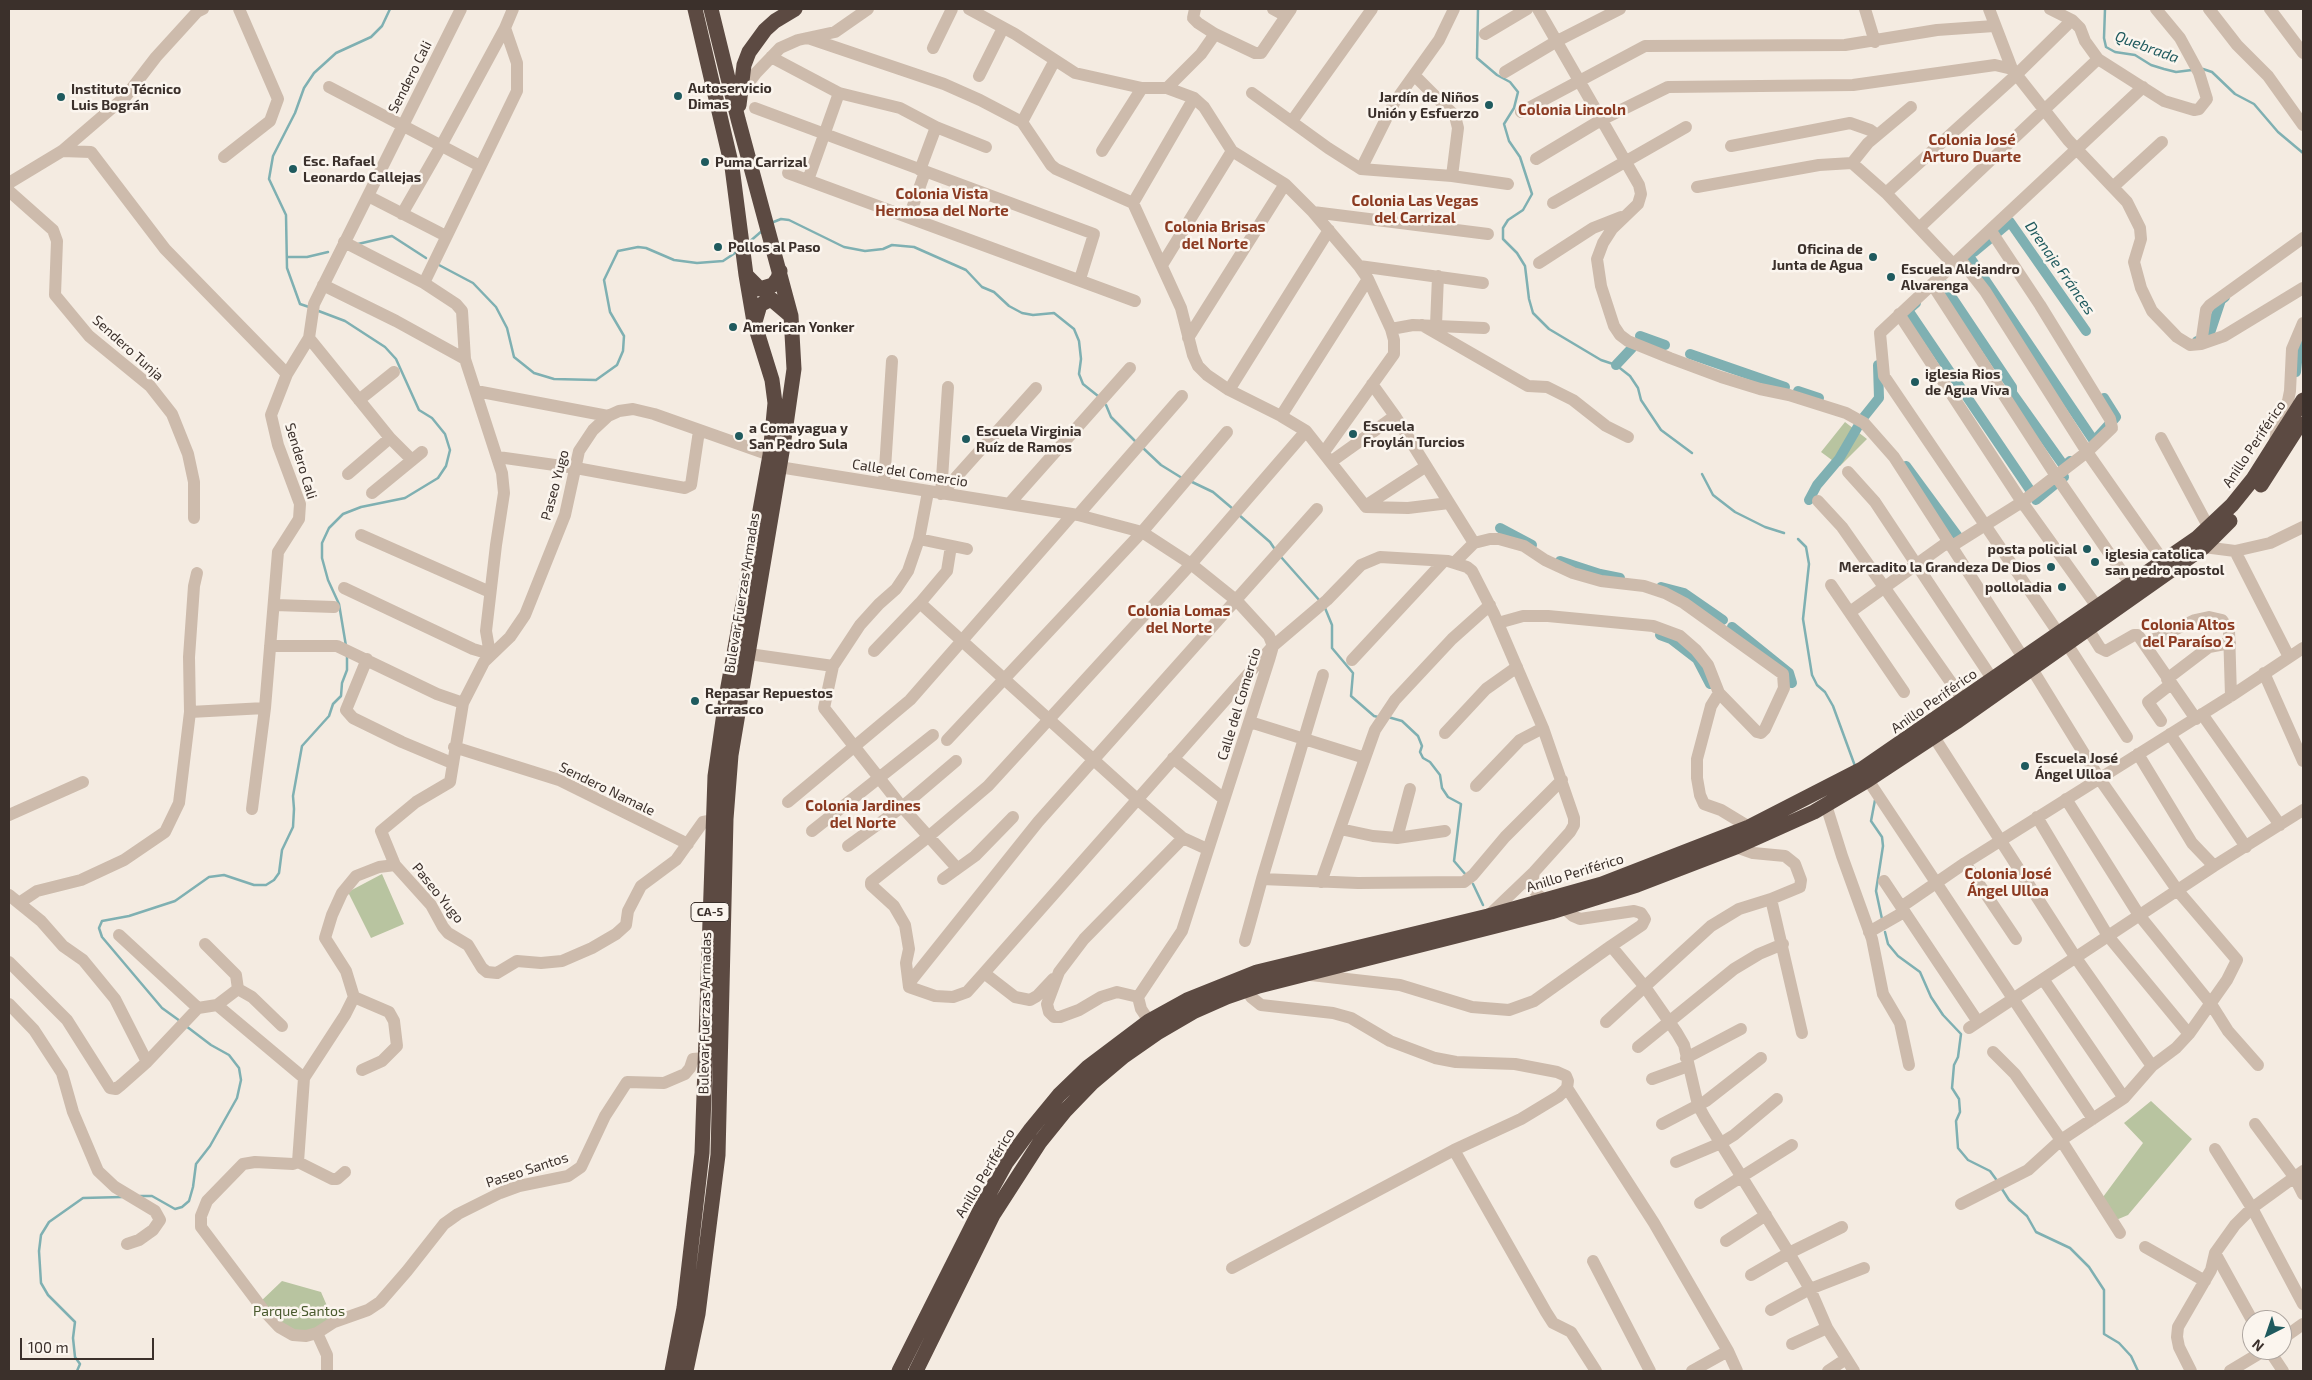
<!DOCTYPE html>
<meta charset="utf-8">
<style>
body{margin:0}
#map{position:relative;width:2312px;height:1380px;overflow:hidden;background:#f4ebe1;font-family:"Exo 2",sans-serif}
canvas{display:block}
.frame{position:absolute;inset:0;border:10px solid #3b302b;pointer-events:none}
.north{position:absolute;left:2242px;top:1310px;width:50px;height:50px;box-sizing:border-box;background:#fbf5ee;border:1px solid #aea6a0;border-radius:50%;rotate:221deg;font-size:14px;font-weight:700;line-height:20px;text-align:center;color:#3b302b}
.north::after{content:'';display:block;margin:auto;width:18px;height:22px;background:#1f5a5e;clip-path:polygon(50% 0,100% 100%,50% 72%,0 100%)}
.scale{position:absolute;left:20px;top:1338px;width:134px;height:22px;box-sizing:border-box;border:2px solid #3b302b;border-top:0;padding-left:6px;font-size:15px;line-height:18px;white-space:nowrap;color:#3b302b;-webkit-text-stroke:4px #fbf5ee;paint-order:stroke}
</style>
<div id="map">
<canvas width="2312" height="1380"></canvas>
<div class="frame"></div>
<div class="north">N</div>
<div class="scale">100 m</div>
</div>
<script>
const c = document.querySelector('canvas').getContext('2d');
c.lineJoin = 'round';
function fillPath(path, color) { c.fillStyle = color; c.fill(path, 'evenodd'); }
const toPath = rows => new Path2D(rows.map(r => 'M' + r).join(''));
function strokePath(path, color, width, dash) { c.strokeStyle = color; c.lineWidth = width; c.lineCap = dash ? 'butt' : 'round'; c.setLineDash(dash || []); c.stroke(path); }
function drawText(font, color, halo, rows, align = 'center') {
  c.font = font + ' "Exo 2",sans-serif'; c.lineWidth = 5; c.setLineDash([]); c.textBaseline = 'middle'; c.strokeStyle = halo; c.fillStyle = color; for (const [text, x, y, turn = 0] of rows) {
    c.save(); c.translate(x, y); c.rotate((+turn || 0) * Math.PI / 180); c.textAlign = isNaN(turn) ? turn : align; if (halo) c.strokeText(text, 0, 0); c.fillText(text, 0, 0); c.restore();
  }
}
const green = toPath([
 [1845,422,1867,439,1840,466,1821,452],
 [382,874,404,924,371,938,348,892],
 [2151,1101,2192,1139,2128,1215,2116,1220,2103,1197,2143,1143,2124,1123],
 [282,1281,321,1292,334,1322,293,1335,259,1303]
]);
const stream = toPath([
 [1478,9,1477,58,1497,75,1510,82,1518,92,1514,108,1504,124,1509,141,1520,157,1532,194,1523,210,1508,220,1503,228,1503,239,1517,253,1525,266,1529,299,1533,313,1549,329,1601,360,1616,365,1630,376,1638,388,1641,400,1661,430,1692,453],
 [2105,9,2104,38,2106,47,2115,52,2135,55,2151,65,2164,69,2176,72,2192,70],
 [2203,69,2212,72,2235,94,2254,104,2278,132,2303,153],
 [771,223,781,219,789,220,844,247,865,251,883,249,892,245,914,247,966,270,982,287,994,292,1009,306,1022,313,1033,315,1054,313,1074,329,1079,341,1081,359,1079,374,1083,384,1098,396],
 [748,243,763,230],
 [358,244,392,236,426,258],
 [287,257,307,257,328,252],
 [439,265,473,283,496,307,507,328,514,357,534,373,554,379,596,380,617,365,623,351,624,336,610,312,604,280,618,251,638,247,646,248,674,260,697,263,723,261,738,251],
 [309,307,300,304,287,268,286,215,269,179,273,156,295,113,304,88,314,73,336,53,371,37,382,26,390,9],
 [316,310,345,321,385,347,396,359,419,410,432,418,445,434,450,450,446,466,438,478,405,498,361,507,343,514,329,528,322,543,322,558,328,580,339,604,346,646],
 [1106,405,1111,417,1137,443],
 [1143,448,1161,465,1182,478],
 [1702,474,1713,495,1735,512,1765,527,1784,533],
 [1190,481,1213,492,1233,509],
 [1239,515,1270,542,1276,551],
 [1798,539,1806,547,1809,564,1803,619,1812,675,1817,685,1825,692,1833,706,1855,766],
 [1281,557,1320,601],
 [1325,608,1332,625,1332,648,1353,673,1351,696,1374,716,1378,717],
 [1388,717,1402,721,1418,736,1422,746,1420,752,1423,758,1430,762,1440,775,1442,788,1448,797,1461,804,1454,861,1466,875],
 [1875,800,1871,821,1882,837,1883,846,1876,891,1882,919],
 [1473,884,1483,905],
 [1885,932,1888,944,1898,956,1920,972,1931,997,1943,1015,1961,1034,1958,1057,1954,1065,1952,1088,1959,1099,1960,1112,1956,1121,1958,1148,1968,1160,1990,1171,1998,1182],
 [180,1021,162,1008,102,937,99,928,102,921,129,916,175,901,209,877,224,875,254,885,266,885,274,880,279,873,282,850,293,827,294,809,293,796,302,746,329,716,333,704,341,696,342,683,347,670,347,656],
 [2002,1189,2009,1200,2027,1216,2036,1232,2070,1248,2089,1267,2104,1290,2104,1334,2119,1343,2131,1356,2138,1371],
 [140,1196,152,1196,175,1209,182,1207,189,1201,193,1187,196,1164,210,1146,237,1098,241,1080,239,1068,229,1055,211,1045,186,1026],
 [77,1371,80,1364,75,1357,73,1338,75,1322,48,1295,41,1283,39,1251,41,1235,49,1222,83,1198,122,1197]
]);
const canal = toPath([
 [1974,252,2010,222,2086,331],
 [1969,256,2094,441,2116,417,2104,398],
 [1941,281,2012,387,2012,393,2064,466,2070,461],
 [1916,303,1908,310,2030,490],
 [1640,336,1665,345],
 [2197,341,2209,336,2221,300,2225,297],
 [1690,354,1785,387],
 [1616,365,1632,348],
 [2296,372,2299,343,2302,338],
 [1798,391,1819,398],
 [1863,418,1879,398,1878,365],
 [1906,466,1959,538],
 [1809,500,1817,485,1839,459,1860,423],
 [2036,500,2064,477],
 [1500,528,1532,545],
 [1560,561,1600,574,1620,578],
 [1661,587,1684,593,1723,620],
 [1732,627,1789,673,1792,683],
 [1660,635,1671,639,1697,659,1710,684]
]);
const minor = toPath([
 [969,9,1015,34,1075,73,1142,88,1167,88,1194,98,1204,107,1232,151,1285,184,1313,212,1359,266,1368,279,1391,329,1394,340,1394,354,1324,452],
 [1195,9,1193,18,1198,23,1215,34,1255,53,1261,53,1291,9],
 [1273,9,1286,16],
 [1538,9,1639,185,1641,194,1638,204,1612,229,1603,243,1597,259,1601,286,1614,326,1620,335,1628,341,1670,358,1721,377,1760,389,1789,395,1846,413,1864,423,1894,457,2024,659],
 [1865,9,1875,42],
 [1989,9,2012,69,2068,140,2127,202,2140,228,2141,239,2134,262,2141,288,2152,311,2177,337,2190,345,2201,344,2206,310,2210,305,2303,238],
 [2050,9,2072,20,2080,28,2085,41,2098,59,2164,101,2194,110,2199,109,2207,99,2199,73,2180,38,2156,9],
 [2209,9,2237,45,2268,76,2303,125],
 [2270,9,2303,53],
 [1485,34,1527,9],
 [808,38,944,84,980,100,1022,122,1051,165,1056,169,1133,203,1181,308,1193,355,1198,366,1207,375,1229,390,1281,416,1306,431,1366,507,1408,508,1449,503],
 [933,48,952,9],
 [771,57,839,93,900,108,936,127,986,147],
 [1505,72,1557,41,1620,9],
 [1414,75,1455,116,1458,128,1452,176],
 [979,76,1003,28],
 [329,87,480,166],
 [1167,88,1201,54,1215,34],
 [1252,93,1328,148,1361,169,1452,176,1508,184],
 [740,94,756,73,780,48,798,40,835,32,868,9],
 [755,108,1094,234,1080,279],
 [1521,112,1645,46,1845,45,1937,30,1994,26],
 [1292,121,1372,9],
 [1022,122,1055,60],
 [1731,146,1850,123,1870,130,1877,135],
 [62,151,91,152,165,249,287,374],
 [1102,151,1142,88],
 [224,157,270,121,278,99,239,9],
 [1536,159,1601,120,1668,87,1853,85,1995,65,2012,69],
 [1852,163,1868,143,1911,107],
 [1361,169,1394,103,1439,40,1454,9],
 [920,170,936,127],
 [788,173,1135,301],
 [808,180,839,93],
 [9,183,62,151,126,96,156,57,197,12,203,9],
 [2114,186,2162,142],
 [1697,187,1819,165,1852,163,1886,193,1954,265],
 [9,191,53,230,57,241,55,295,89,336,150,386,172,414,188,454,194,482,194,518],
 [1886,193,2015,76,2072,20],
 [368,196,446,236],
 [1133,203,1194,98],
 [1553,203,1686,127],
 [1313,212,1488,234],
 [402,214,441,146,505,28,513,9],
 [909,217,925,172],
 [1920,227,2098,59],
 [1960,259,1985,291,2087,452,2164,562],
 [1539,263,1593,228,1621,217],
 [1162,265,1232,151],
 [1359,266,1483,283],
 [424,283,517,91,517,63,505,28],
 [1932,284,2058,479,2131,585],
 [323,285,396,321,465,359],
 [1899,314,2022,502,2098,608],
 [1422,325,1528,386,1547,387,1573,400,1606,426,1628,437],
 [1436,325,1438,276],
 [1391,329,1413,325,1484,328],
 [309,338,390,438,412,460],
 [1188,338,1285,184],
 [2201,344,2224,336,2303,288],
 [1372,384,1395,416,1474,543,1490,539,1499,539,1524,546,1545,560,1573,573,1601,581,1644,586,1665,593,1684,603,1783,674,1784,688,1765,729,1761,733,1757,732,1719,693,1708,665,1696,650,1680,636,1653,626,1548,616,1523,616,1498,623],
 [1229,390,1329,230],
 [476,391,608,416],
 [359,400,394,372],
 [1281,416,1368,279],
 [2161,438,2209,528],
 [2275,442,2278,420,2288,401,2290,391,2292,349,2303,323],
 [498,457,576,468,685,488,691,485,699,431],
 [1332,461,1395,416],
 [779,467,1078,515,1142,532,1191,564,1237,601,1269,636,1273,646,1269,660,1182,931,1138,997,1141,1009,1149,1021],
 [1848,472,1875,502,1993,680],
 [348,474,390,438],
 [884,484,892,361],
 [928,492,919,539,908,571,896,589,879,604,860,625,833,666,824,708,902,807,957,868],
 [372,493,422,452],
 [941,494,1036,388],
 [941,494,948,387],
 [1818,501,1842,527,1964,701],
 [1009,504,1130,368],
 [1365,506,1425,467],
 [1078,515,1182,396],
 [361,535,490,592],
 [919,539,967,549],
 [2200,542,2204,547,2235,551,2270,543,2303,527],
 [2235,551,2289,657],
 [1454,563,1474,543],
 [1831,585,1904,692],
 [344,588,473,649,490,654,486,631,496,545,504,493,502,473,465,359,462,311,456,304,424,283,344,242],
 [920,603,947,571,951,546],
 [275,605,334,607],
 [1850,612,1945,544,1952,546,2022,502,2087,452,2112,428,2110,419,2040,305,1991,231],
 [2088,629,2100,648,2106,651,2134,635,2138,635,2196,719],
 [2059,634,1884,376,1880,333,2143,87],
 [2067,644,2127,737],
 [2144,644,2195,620,2209,617,2222,620,2229,630,2231,696],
 [270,646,337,646,437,694,463,703],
 [874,651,920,603,1137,799,1183,838,1207,849],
 [749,654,833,666],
 [367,659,346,710,353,718,402,742,452,763],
 [1352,660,1444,561],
 [2264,673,2303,761],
 [2167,679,2209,647,2230,643],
 [1719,693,1711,706,1697,759,1697,778,1700,795,1704,804,1721,810,1749,827],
 [190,712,265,708],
 [2202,714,2280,825],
 [2161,721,2148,702,2171,684],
 [1250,722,1365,758],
 [1445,733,1486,689,1517,667],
 [2170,734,2246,847],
 [1934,737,2076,958,2152,1066],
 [947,740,1142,532,1227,432],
 [454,747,559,780,688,844],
 [2138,754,2192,843,2214,866],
 [1173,758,1224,799],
 [1868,780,2093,1119],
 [1476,786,1520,740,1543,728],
 [2066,799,2139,915,2211,1004,2228,1031,2258,1065],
 [788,802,910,700,1072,515],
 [1826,805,1842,856,1872,939,1883,994,1900,1023,1909,1065],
 [252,809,265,708,278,552,299,519,300,504,278,445,271,415,287,374,309,338,314,304,461,9],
 [9,815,83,782],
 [2037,817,2108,936,2189,1034],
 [714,820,703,822,676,860,641,886,628,911,626,925,616,934,592,948,562,961,541,963,517,961,497,973,487,972,482,968,468,945,448,933,443,927,431,905,395,865,381,831,416,802,450,782,463,703,484,662,510,637,525,615,565,515,579,451,593,430,608,416,619,411,633,409,654,414,770,455],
 [1340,829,1373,836,1397,838,1445,831],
 [812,831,933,735],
 [1397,838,1410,789],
 [848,846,902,807,956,761],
 [1736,847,1753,853,1785,856,1795,864,1801,880,1800,887,1771,899,1802,1033],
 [1965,863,2016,939],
 [395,865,379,867,356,876,342,893,332,915,325,938,346,971,354,997,345,1015,304,1078,298,1162,293,1164,255,1162,243,1164,207,1201,201,1216,201,1227,265,1312,279,1327,293,1335,306,1336,317,1333,334,1322,368,1310,380,1302,407,1271,444,1224,458,1214,500,1193,519,1186,568,1176,581,1167,605,1116,627,1082,664,1083,685,1074,690,1068,693,1059,705,1058],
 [1534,872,1531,887,1544,901],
 [943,879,975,856,1013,817],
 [1262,879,1323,675],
 [1884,881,1978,1022,1969,1028],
 [1321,882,1375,730,1395,700,1452,639,1490,605],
 [9,895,41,921,63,946,83,960,115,999,147,1062],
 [19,903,37,891,81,880,124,860,165,832,179,803,190,712,189,657,194,586,197,573],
 [1901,907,1965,863,2231,696,2303,648],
 [1564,908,1573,916,1580,919,1634,911,1641,913,1645,919,1642,925,1611,946],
 [1869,932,1904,912],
 [119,935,198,1008],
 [1245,941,1262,879,1358,883,1464,882,1473,875,1505,837,1562,780],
 [205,944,236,975,238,989],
 [9,962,67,1020,110,1088,116,1089,121,1085,147,1062,198,1008,217,1005,304,1078],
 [984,973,1273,646,1327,600,1361,565,1380,557,1448,561,1467,567,1472,571,1494,614,1543,728,1574,818,1574,825,1570,832,1534,872,1488,916],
 [1311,975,1400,985,1472,1007,1509,1010,1534,1001,1611,946,1645,987,1677,1033,1684,1045,1698,1105,1705,1118,1789,1253,1810,1289,1827,1328,1854,1371],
 [2043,979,2124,1098],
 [909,987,906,963,909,949,905,925,894,906,871,885,871,882,928,837,988,786,1191,564,1306,431],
 [909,987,910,982,1038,822,1317,509],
 [909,987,935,996,953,997,967,992,984,973,1015,997,1030,1000,1037,996,1053,979],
 [354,997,389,1012,394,1021,397,1046,382,1061,362,1070],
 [1138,997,1117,992,1101,997,1079,1010,1060,1017,1054,1017,1049,1012,1047,1004,1059,972,1084,939,1183,838],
 [9,1004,34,1030,62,1073,73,1112,98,1171,115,1187,155,1211,160,1220,153,1230,139,1240,127,1244],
 [217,1005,238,989,252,997,282,1026],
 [1606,1022,1711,926,1739,909,1771,899],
 [1978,1022,2214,866,2303,810],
 [1638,1047,1734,969,1759,954,1783,944],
 [1993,1052,2015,1074,2061,1140,2120,1233],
 [1686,1058,1741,1029],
 [1652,1079,1688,1066],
 [1567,1088,1654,1223,1728,1351,1737,1371],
 [1662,1124,1706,1101,1761,1058],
 [2255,1124,2295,1178,2303,1194],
 [2215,1149,2252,1208,2303,1304],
 [1454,1150,1546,1312,1553,1323,1571,1332,1596,1371],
 [298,1162,332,1179,337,1179,345,1172],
 [1676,1162,1721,1143,1734,1135,1777,1099],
 [1700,1203,1792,1145],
 [1961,1204,2028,1170,2061,1140,2124,1098,2152,1066,2176,1048,2189,1034,2227,980,2237,960,2178,891,2099,778,2032,669],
 [1726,1241,1766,1215],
 [2145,1247,2205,1281],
 [2215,1253,2252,1320],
 [1593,1261,1650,1371],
 [1232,1268,1454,1150,1521,1119,1559,1096,1567,1088,1568,1081,1566,1076,1557,1072,1515,1064,1456,1062,1435,1058,1390,1041,1351,1018,1333,1013,1261,1005,1251,997,1248,990],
 [1751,1275,1789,1253,1842,1227],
 [1771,1310,1810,1289,1864,1268],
 [317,1333,327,1355,327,1371],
 [2282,1339,2303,1324],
 [1792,1344,1827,1328],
 [2269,1350,2283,1371],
 [1692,1371,1728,1351],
 [1828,1371,1846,1359],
 [2191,1371,2179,1347,2177,1337,2178,1327,2211,1270,2215,1253,2235,1225,2252,1208,2303,1171],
 [2230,1371,2265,1350]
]);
const highway = toPath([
 [739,105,744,65,749,52,765,30,775,21,795,9],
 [746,275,760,289,773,285,778,278,780,271],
 [755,322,760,305,771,299,791,316],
 [2261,485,2300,424],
 [672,1371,684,1308,702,1153,715,776,727,692,770,455,775,403,772,380,754,322,746,275,732,167,695,9],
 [686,1371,698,1314,718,1155,726,819,731,755,783,446,794,369,791,316,738,119,711,9],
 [899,1371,980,1210,1006,1163,1031,1129,1059,1095,1088,1067,1149,1021,1187,1000,1257,972,1488,916,1602,884,1749,827,1862,769,2197,538,2232,505,2253,479,2303,400],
 [916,1371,993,1215,1040,1142,1065,1111,1092,1083,1124,1056,1157,1033,1193,1012,1227,997,1259,986,1551,912,1637,885,1736,847,1814,812,1868,780,1956,722,2204,547,2230,521]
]);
const markers = [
 [678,96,5,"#1f5a5e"],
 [61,97,5,"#1f5a5e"],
 [1489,105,5,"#1f5a5e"],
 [705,162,5,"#1f5a5e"],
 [293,169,5,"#1f5a5e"],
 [718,247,5,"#1f5a5e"],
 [1873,257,5,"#1f5a5e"],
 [1891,277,5,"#1f5a5e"],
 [733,327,5,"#1f5a5e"],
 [1915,382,5,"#1f5a5e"],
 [1353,434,5,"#1f5a5e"],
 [739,436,5,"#1f5a5e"],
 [966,439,5,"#1f5a5e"],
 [2087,549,5,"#1f5a5e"],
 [2095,562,5,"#1f5a5e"],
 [2051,567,5,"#1f5a5e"],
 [2062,587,5,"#1f5a5e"],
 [695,701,5,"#1f5a5e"],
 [2025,766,5,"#1f5a5e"]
];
const shields = [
 [710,912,38]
];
const shieldNames = [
 ["CA-5",710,912]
];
const streetNames = [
 ["Sendero Cali",410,77,-63],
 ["Sendero Tunja",128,348,42],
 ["Anillo Periférico",2254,444,-56],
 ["Sendero Cali",301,461,73],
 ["Calle del Comercio",910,473,9],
 ["Paseo Yugo",555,485,-75],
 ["Bulevar Fuerzas Armadas",742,593,-81],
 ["Anillo Periférico",1934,701,-35],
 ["Calle del Comercio",1239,704,-73],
 ["Sendero Namale",607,789,26],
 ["Anillo Periférico",1575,873,-17],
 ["Paseo Yugo",438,893,51],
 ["Bulevar Fuerzas Armadas",705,1013,-89],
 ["Paseo Santos",527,1170,-18],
 ["Anillo Periférico",985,1173,-59]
];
const poiNames = [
 ["Autoservicio",688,88],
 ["Dimas",688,104],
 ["Instituto Técnico",71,89],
 ["Luis Bográn",71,105],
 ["Jardín de Niños",1479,97,"right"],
 ["Unión y Esfuerzo",1479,113,"right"],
 ["Esc. Rafael",303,161],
 ["Leonardo Callejas",303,177],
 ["Puma Carrizal",715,162],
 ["Pollos al Paso",728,247],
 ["Oficina de",1863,249,"right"],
 ["Junta de Agua",1863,265,"right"],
 ["Escuela Alejandro",1901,269],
 ["Alvarenga",1901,285],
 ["American Yonker",743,327],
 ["iglesia Rios",1925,374],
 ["de Agua Viva",1925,390],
 ["Escuela",1363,426],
 ["Froylán Turcios",1363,442],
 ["a Comayagua y",749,428],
 ["San Pedro Sula",749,444],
 ["Escuela Virginia",976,431],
 ["Ruíz de Ramos",976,447],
 ["posta policial",2077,549,"right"],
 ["iglesia catolica",2105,554],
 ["san pedro apostol",2105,570],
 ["Mercadito la Grandeza De Dios",2041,567,"right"],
 ["polloladia",2052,587,"right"],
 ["Repasar Repuestos",705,693],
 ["Carrasco",705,709],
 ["Escuela José",2035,758],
 ["Ángel Ulloa",2035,774]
];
const parkNames = [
 ["Parque Santos",299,1311]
];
const waterNames = [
 ["Quebrada",2147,47,20],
 ["Drenaje Fránces",2060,268,55]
];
const neighbourhoodNames = [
 ["Colonia Lincoln",1572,110],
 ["Colonia José",1972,140],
 ["Arturo Duarte",1972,157],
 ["Colonia Vista",942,194],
 ["Hermosa del Norte",942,211],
 ["Colonia Las Vegas",1415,201],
 ["del Carrizal",1415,218],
 ["Colonia Brisas",1215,227],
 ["del Norte",1215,244],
 ["Colonia Lomas",1179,611],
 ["del Norte",1179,628],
 ["Colonia Altos",2188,625],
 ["del Paraíso 2",2188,642],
 ["Colonia Jardines",863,806],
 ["del Norte",863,823],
 ["Colonia José",2008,874],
 ["Ángel Ulloa",2008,891]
];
fillPath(green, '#b8c4a0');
strokePath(stream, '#7fb0b2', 2.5);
strokePath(canal, '#7fb0b2', 10);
strokePath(minor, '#cdbbac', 12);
strokePath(highway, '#5c4a42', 15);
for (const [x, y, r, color] of markers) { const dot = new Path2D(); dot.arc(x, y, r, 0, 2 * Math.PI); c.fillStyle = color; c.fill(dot); strokePath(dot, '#fbf5ee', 2); }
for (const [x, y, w] of shields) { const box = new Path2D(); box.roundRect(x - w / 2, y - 9.5, w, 19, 4); c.fillStyle = '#fbf5ee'; c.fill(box); strokePath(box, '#3b302b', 1); }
drawText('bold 12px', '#3b302b', null, shieldNames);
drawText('14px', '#3b302b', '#fbf5ee', streetNames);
drawText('bold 14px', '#3b302b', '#fbf5ee', poiNames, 'left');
drawText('14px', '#4a5a2e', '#fbf5ee', parkNames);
drawText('italic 15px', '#1f5a5e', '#fbf5ee', waterNames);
drawText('bold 15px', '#8c3b22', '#fbf5ee', neighbourhoodNames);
</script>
